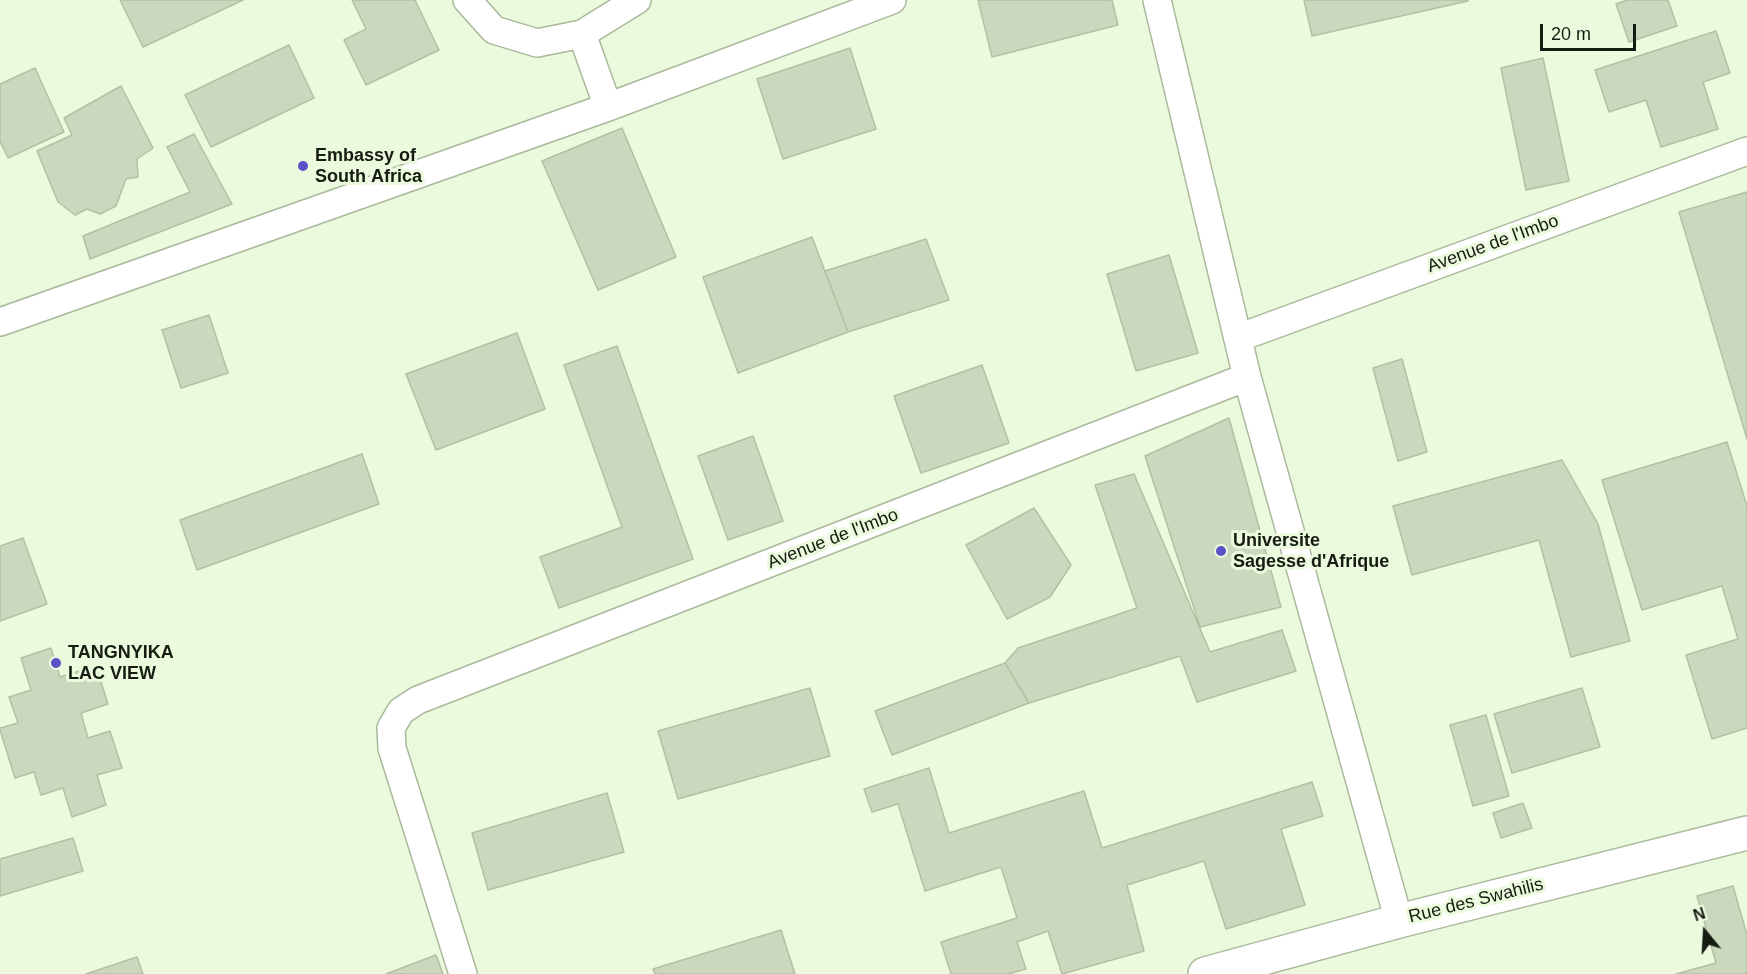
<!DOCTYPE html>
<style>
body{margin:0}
#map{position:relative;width:1747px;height:974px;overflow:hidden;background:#ebfadd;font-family:Helvetica,sans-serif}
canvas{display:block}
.north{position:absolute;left:1675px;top:902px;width:60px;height:60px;-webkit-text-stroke:4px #ebfadd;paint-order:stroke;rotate:342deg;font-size:16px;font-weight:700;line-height:24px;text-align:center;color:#171c12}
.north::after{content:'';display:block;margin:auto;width:21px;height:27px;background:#171c12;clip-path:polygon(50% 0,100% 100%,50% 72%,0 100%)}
.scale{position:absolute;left:1540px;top:24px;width:96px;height:27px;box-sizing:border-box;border:3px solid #171c12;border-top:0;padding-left:8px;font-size:18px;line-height:21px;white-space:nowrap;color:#171c12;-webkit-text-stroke:4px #ebfadd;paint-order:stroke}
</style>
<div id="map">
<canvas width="1747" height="974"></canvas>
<div class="north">N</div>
<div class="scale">20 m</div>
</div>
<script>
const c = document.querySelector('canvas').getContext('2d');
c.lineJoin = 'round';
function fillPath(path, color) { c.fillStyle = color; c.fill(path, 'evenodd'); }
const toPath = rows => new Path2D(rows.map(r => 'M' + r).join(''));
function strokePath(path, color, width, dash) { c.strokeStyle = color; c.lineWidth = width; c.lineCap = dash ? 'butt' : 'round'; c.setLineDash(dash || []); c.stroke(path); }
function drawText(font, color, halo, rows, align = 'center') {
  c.font = font + ' Helvetica,sans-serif'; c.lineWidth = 6; c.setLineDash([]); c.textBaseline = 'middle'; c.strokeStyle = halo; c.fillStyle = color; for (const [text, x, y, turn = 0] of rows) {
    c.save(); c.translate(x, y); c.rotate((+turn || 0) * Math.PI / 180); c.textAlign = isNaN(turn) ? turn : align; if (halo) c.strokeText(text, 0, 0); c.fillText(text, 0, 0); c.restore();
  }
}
const building = toPath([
 [120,0,243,0,143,47,120,0],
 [352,0,415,0,439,50,366,85,344,40,366,29,352,0],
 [978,0,1112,0,1118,25,992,57,978,0],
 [1304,0,1468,0,1468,1,1312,36,1304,0],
 [1627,0,1668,0,1677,26,1629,42,1616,4,1627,0],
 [1716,31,1730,73,1703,82,1718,129,1661,147,1646,100,1609,112,1595,70,1716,31],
 [289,45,314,98,211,147,185,95,289,45],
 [850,48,876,129,783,159,757,79,850,48],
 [1543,58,1569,181,1526,190,1501,68,1543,58],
 [35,68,64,132,8,158,1,143,0,144,0,84,35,68],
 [121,86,153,148,137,159,138,177,126,179,116,206,100,214,87,209,75,215,58,202,37,151,72,135,64,118,121,86],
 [622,128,676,257,598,290,542,161,622,128],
 [194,134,232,204,90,259,83,236,190,192,167,147,194,134],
 [1747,192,1747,439,1679,212,1747,192],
 [812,237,848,332,738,373,703,277,812,237],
 [926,239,949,300,848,332,825,271,926,239],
 [1169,255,1198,353,1136,371,1107,274,1169,255],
 [209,315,228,373,181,388,162,330,209,315],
 [517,333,545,409,436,450,406,374,517,333],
 [617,346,693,559,559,608,540,557,622,527,564,365,617,346],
 [1402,359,1427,452,1398,461,1373,368,1402,359],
 [982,365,1009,443,921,473,894,396,982,365],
 [1229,418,1281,607,1200,627,1145,456,1229,418],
 [753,436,783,521,728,540,698,456,753,436],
 [1727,442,1747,506,1747,728,1712,739,1686,655,1738,639,1722,586,1642,610,1602,480,1727,442],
 [362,454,379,504,197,570,180,520,362,454],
 [1562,460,1598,524,1630,641,1571,657,1539,540,1412,575,1393,506,1562,460],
 [1134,474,1210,652,1282,630,1296,671,1197,702,1180,656,1029,703,1005,663,1018,648,1137,608,1095,485,1134,474],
 [1034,508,1071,565,1050,597,1007,619,966,545,1034,508],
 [23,538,47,604,0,621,0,546,23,538],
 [51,648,60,677,96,666,108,704,81,713,88,738,110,731,122,768,97,775,106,805,72,817,63,788,41,795,34,772,15,778,0,730,0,728,18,723,9,697,31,690,21,658,51,648],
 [1005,663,1029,703,892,755,875,711,1005,663],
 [810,688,830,756,678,799,658,731,810,688],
 [1582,688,1600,747,1512,773,1494,714,1582,688],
 [1486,715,1509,796,1473,806,1450,725,1486,715],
 [929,768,949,833,1084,791,1102,848,1312,782,1323,816,1281,829,1305,905,1226,929,1204,861,1127,885,1144,951,1062,974,1048,931,1017,942,1026,969,1008,974,951,974,941,942,1017,918,1001,867,925,891,898,804,872,812,864,789,929,768],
 [607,793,624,852,488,890,472,833,607,793],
 [1523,803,1532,828,1501,838,1493,813,1523,803],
 [73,838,83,871,0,896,0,859,73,838],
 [1733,886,1747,935,1747,974,1676,974,1716,963,1697,896,1733,886],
 [781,930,795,974,655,974,653,969,781,930],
 [436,955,443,974,386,974,436,955],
 [137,957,143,974,86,974,137,957]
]);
const minor = toPath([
 [467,0,494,30,537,43,582,34,637,0],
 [1157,0,1247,377,1399,921],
 [582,34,608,107],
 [0,322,608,107,892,0],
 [1238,338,1747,151],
 [463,974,392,748,391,728,401,711,418,700,1247,377]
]);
const tertiary = toPath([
 [1205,974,1399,921,1747,833]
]);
const markers = [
 [303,166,6,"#5c50c9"],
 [1221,551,6,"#5c50c9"],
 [56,663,6,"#5c50c9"]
];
const poiNames = [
 ["Embassy of",315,156],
 ["South Africa",315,177],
 ["Universite",1233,541],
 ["Sagesse d'Afrique",1233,562],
 ["TANGNYIKA",68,653],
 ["LAC VIEW",68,674]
];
const streetNames = [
 ["Avenue de l'Imbo",1493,244,-20],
 ["Avenue de l'Imbo",833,539,-21],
 ["Rue des Swahilis",1476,901,-14]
];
fillPath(building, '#cad9bd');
strokePath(building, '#b2c0a4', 1.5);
strokePath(minor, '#aab89c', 30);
strokePath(tertiary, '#aab89c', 36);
strokePath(minor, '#fff', 27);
strokePath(tertiary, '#fff', 33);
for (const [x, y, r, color] of markers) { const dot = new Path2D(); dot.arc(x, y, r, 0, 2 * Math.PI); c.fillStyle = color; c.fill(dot); strokePath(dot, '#ebfadd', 2); }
drawText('bold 18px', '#171c12', '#ebfadd', poiNames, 'left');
drawText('18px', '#171c12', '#ebfadd', streetNames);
</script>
